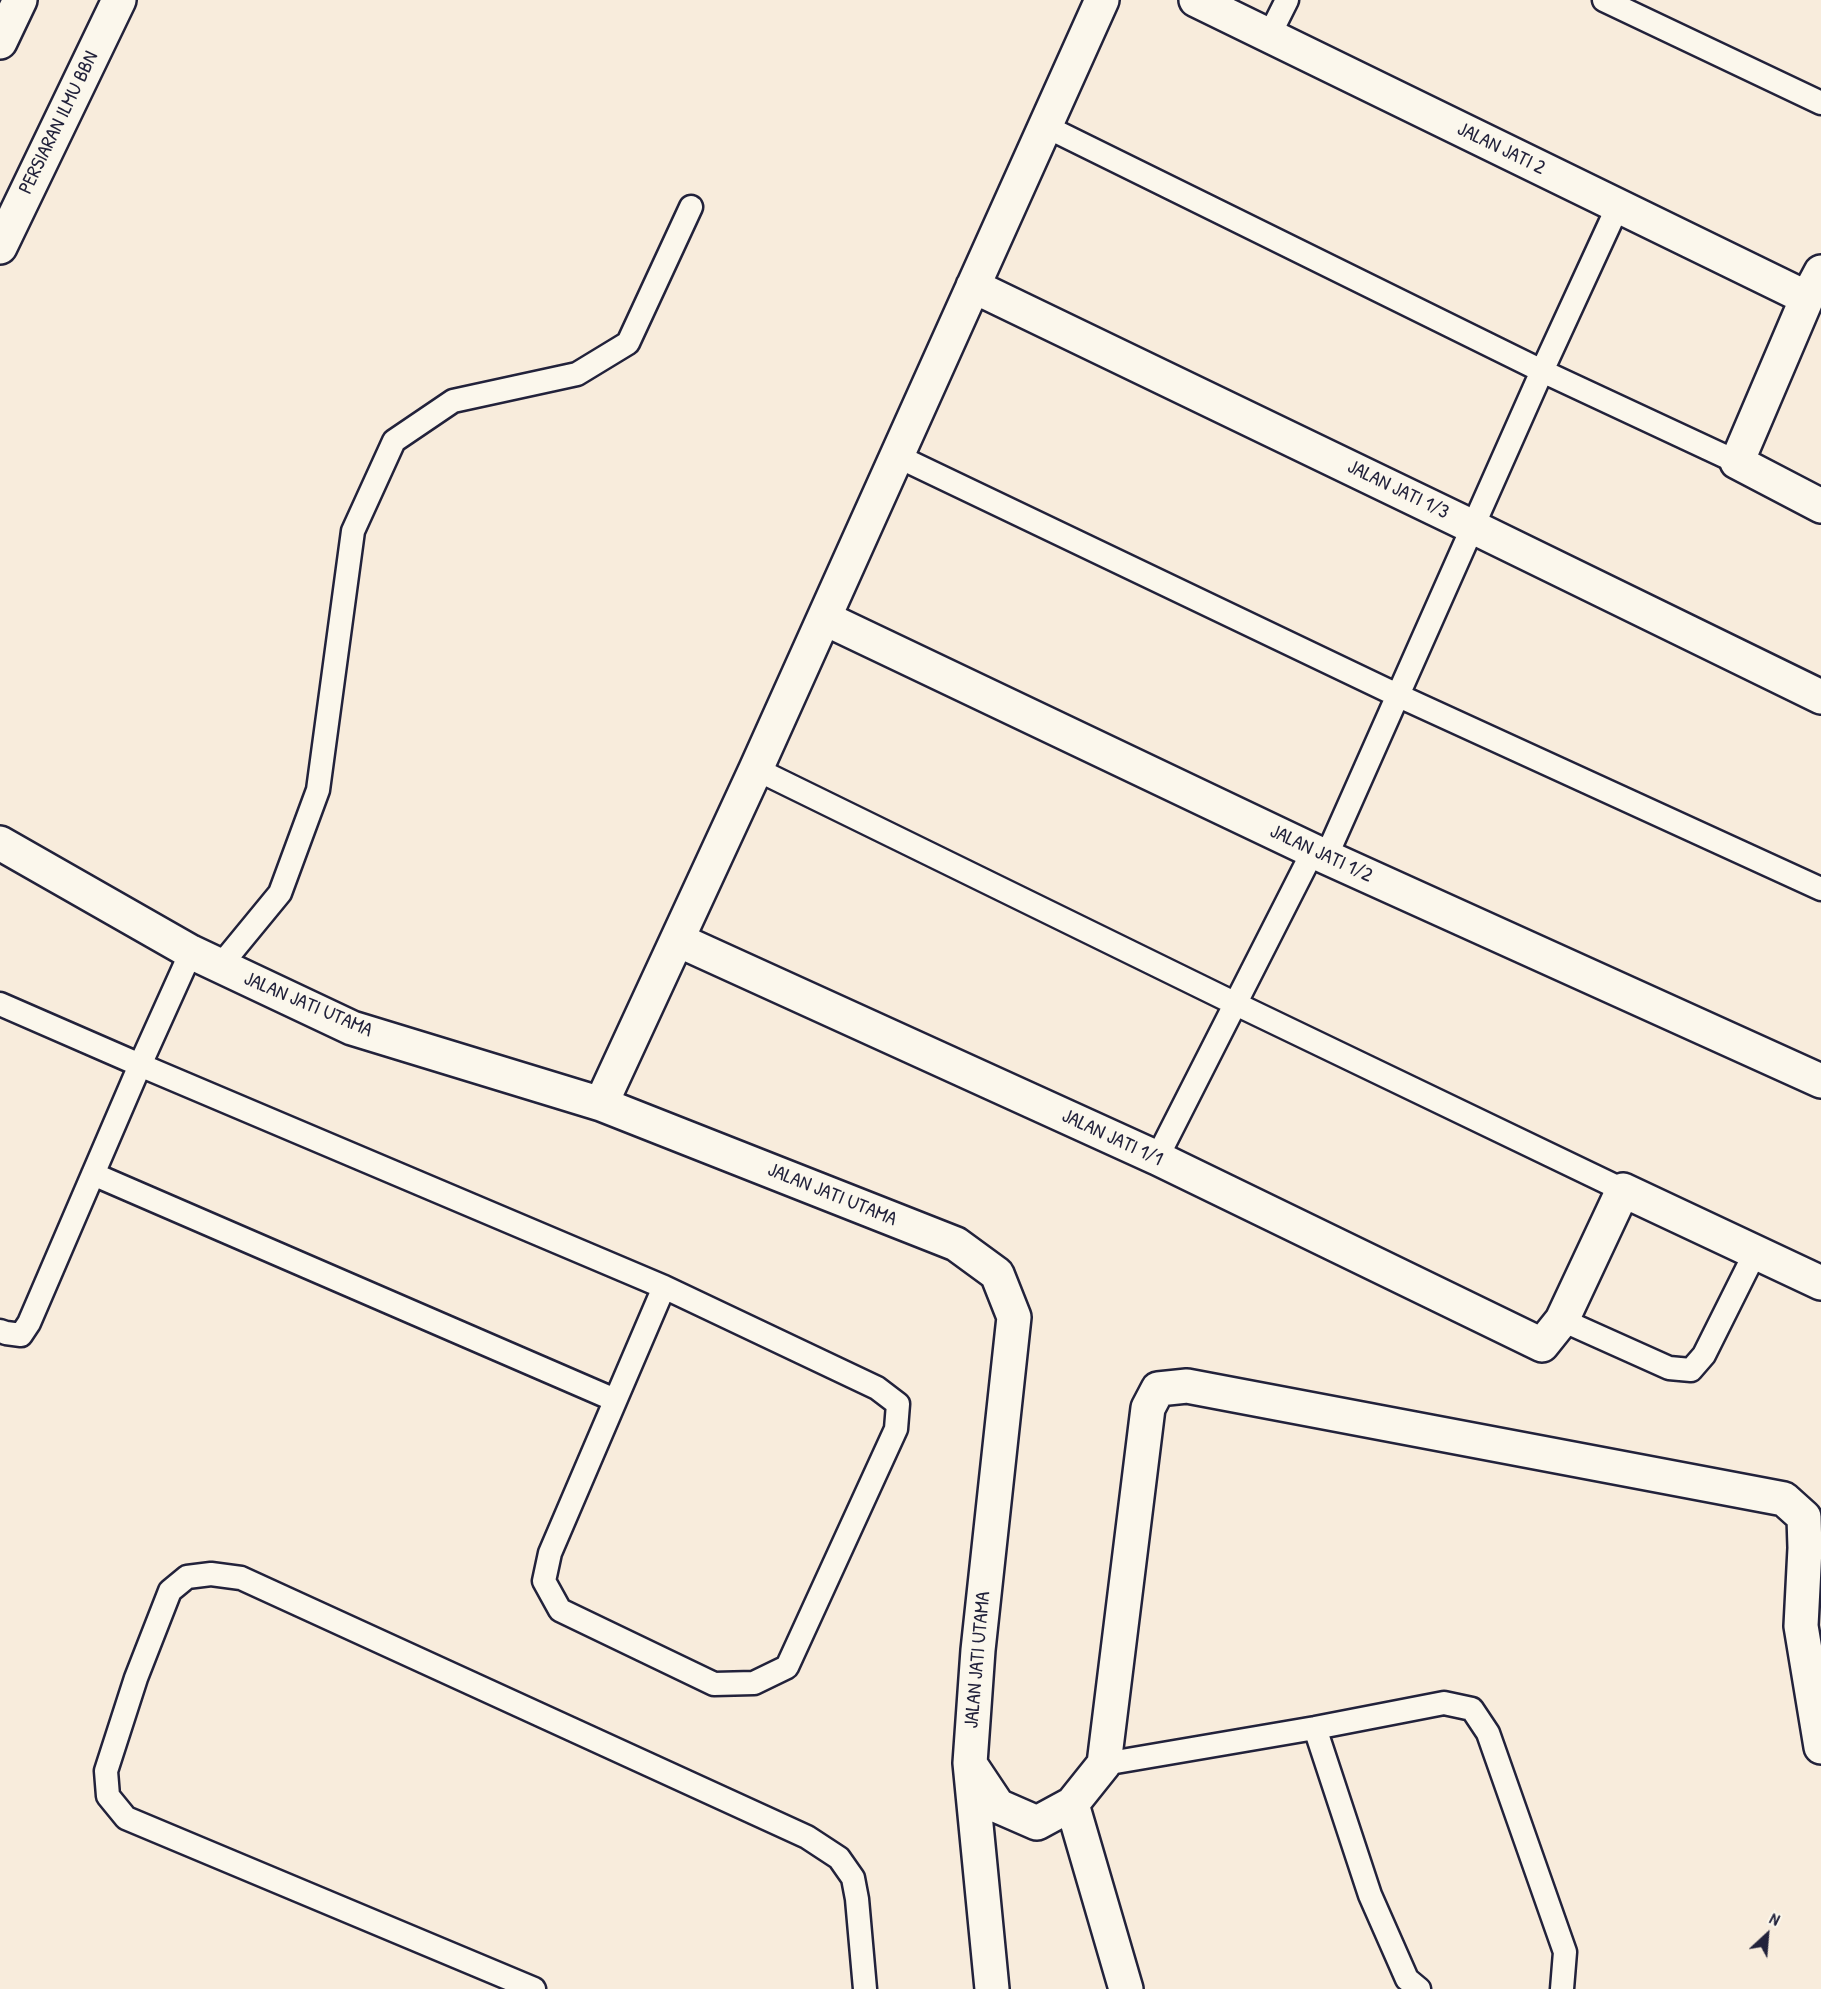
<!DOCTYPE html>
<style>
body{margin:0}
#map{position:relative;width:1821px;height:1989px;overflow:hidden;background:#f8ecdc;font-family:"Patrick Hand",sans-serif}
canvas{display:block}
.north{position:absolute;left:1737px;top:1905px;width:60px;height:60px;-webkit-text-stroke:4px #fbf7ec;paint-order:stroke;rotate:26deg;font-size:16px;font-weight:700;line-height:24px;text-align:center;color:#22223b}
.north::after{content:'';display:block;margin:auto;width:21px;height:27px;background:#22223b;clip-path:polygon(50% 0,100% 100%,50% 72%,0 100%)}
</style>
<div id="map">
<canvas width="1821" height="1989"></canvas>
<div class="north">N</div>
</div>
<script>
const c = document.querySelector('canvas').getContext('2d');
c.lineJoin = 'round';
const toPath = rows => new Path2D(rows.map(r => 'M' + r).join(''));
function strokePath(path, color, width, dash) { c.strokeStyle = color; c.lineWidth = width; c.lineCap = dash ? 'butt' : 'round'; c.setLineDash(dash || []); c.stroke(path); }
function drawText(font, color, halo, rows, align = 'center') {
  c.font = font + ' "Patrick Hand",sans-serif'; c.lineWidth = 4.5; c.setLineDash([]); c.textBaseline = 'middle'; c.strokeStyle = halo; c.fillStyle = color; for (const [text, x, y, turn = 0] of rows) {
    c.save(); c.translate(x, y); c.rotate((+turn || 0) * Math.PI / 180); c.textAlign = isNaN(turn) ? turn : align; if (halo) c.strokeText(text, 0, 0); c.fillText(text, 0, 0); c.restore();
  }
}
const lane = toPath([
 [1604,0,1821,103],
 [1269,36,1287,0],
 [1045,126,1542,371,1737,462],
 [897,456,1397,695,1821,889],
 [756,769,1236,1004,1623,1190],
 [1326,857,1542,371,1618,206],
 [191,952,140,1065,664,1287,877,1388,898,1404,896,1429,787,1667,754,1683,714,1684,560,1610,544,1581,550,1553,664,1287],
 [220,966,280,893,318,790,353,531,394,441,453,401,577,374,628,343,691,207],
 [0,1004,140,1065,29,1323,21,1335,6,1333,0,1331],
 [1157,1158,1313,851],
 [93,1174,615,1400],
 [1562,1320,1669,1368,1691,1370,1704,1355,1755,1253],
 [1315,1728,1370,1895,1407,1979,1419,1989],
 [1104,1764,1315,1728,1444,1703,1472,1709,1488,1733,1565,1952,1562,1989],
 [534,1989,126,1818,108,1796,106,1771,136,1678,170,1591,187,1577,211,1574,241,1578,807,1837,839,1858,853,1878,857,1899,865,1989]
]);
const street = toPath([
 [1196,0,1807,298],
 [1821,272,1807,298,1737,462,1821,506],
 [973,286,1473,527,1821,697],
 [824,618,1326,857,1821,1081],
 [0,843,191,952,352,1028,601,1104,956,1244,997,1274,1014,1317,978,1650,970,1763,992,1989],
 [678,940,1157,1158,1542,1345,1562,1320,1623,1190,1821,1283],
 [601,1104,756,769,1102,0],
 [972,1767,998,1806,1037,1823,1072,1804,1104,1764,1148,1408,1158,1389,1187,1386,1784,1499,1804,1517,1805,1548,1801,1626,1821,1747],
 [1072,1804,1126,1989]
]);
const secondary = toPath([
 [0,42,20,0],
 [0,247,119,0]
]);
const streetNames = [
 ["PERSIARAN ILMU BBN",59,123,-64],
 ["JALAN JATI 2",1501,149,26],
 ["JALAN JATI 1/3",1398,490,26],
 ["JALAN JATI 1/2",1321,854,25],
 ["JALAN JATI UTAMA",308,1005,23],
 ["JALAN JATI 1/1",1112,1138,25],
 ["JALAN JATI UTAMA",832,1195,22],
 ["JALAN JATI UTAMA",978,1660,-85]
];
strokePath(lane, '#22223b', 27);
strokePath(street, '#22223b', 38);
strokePath(secondary, '#22223b', 38);
strokePath(lane, '#fbf7ec', 22);
strokePath(street, '#fbf7ec', 33);
strokePath(secondary, '#fbf7ec', 33);
drawText('20px', '#22223b', '#fbf7ec', streetNames);
</script>
